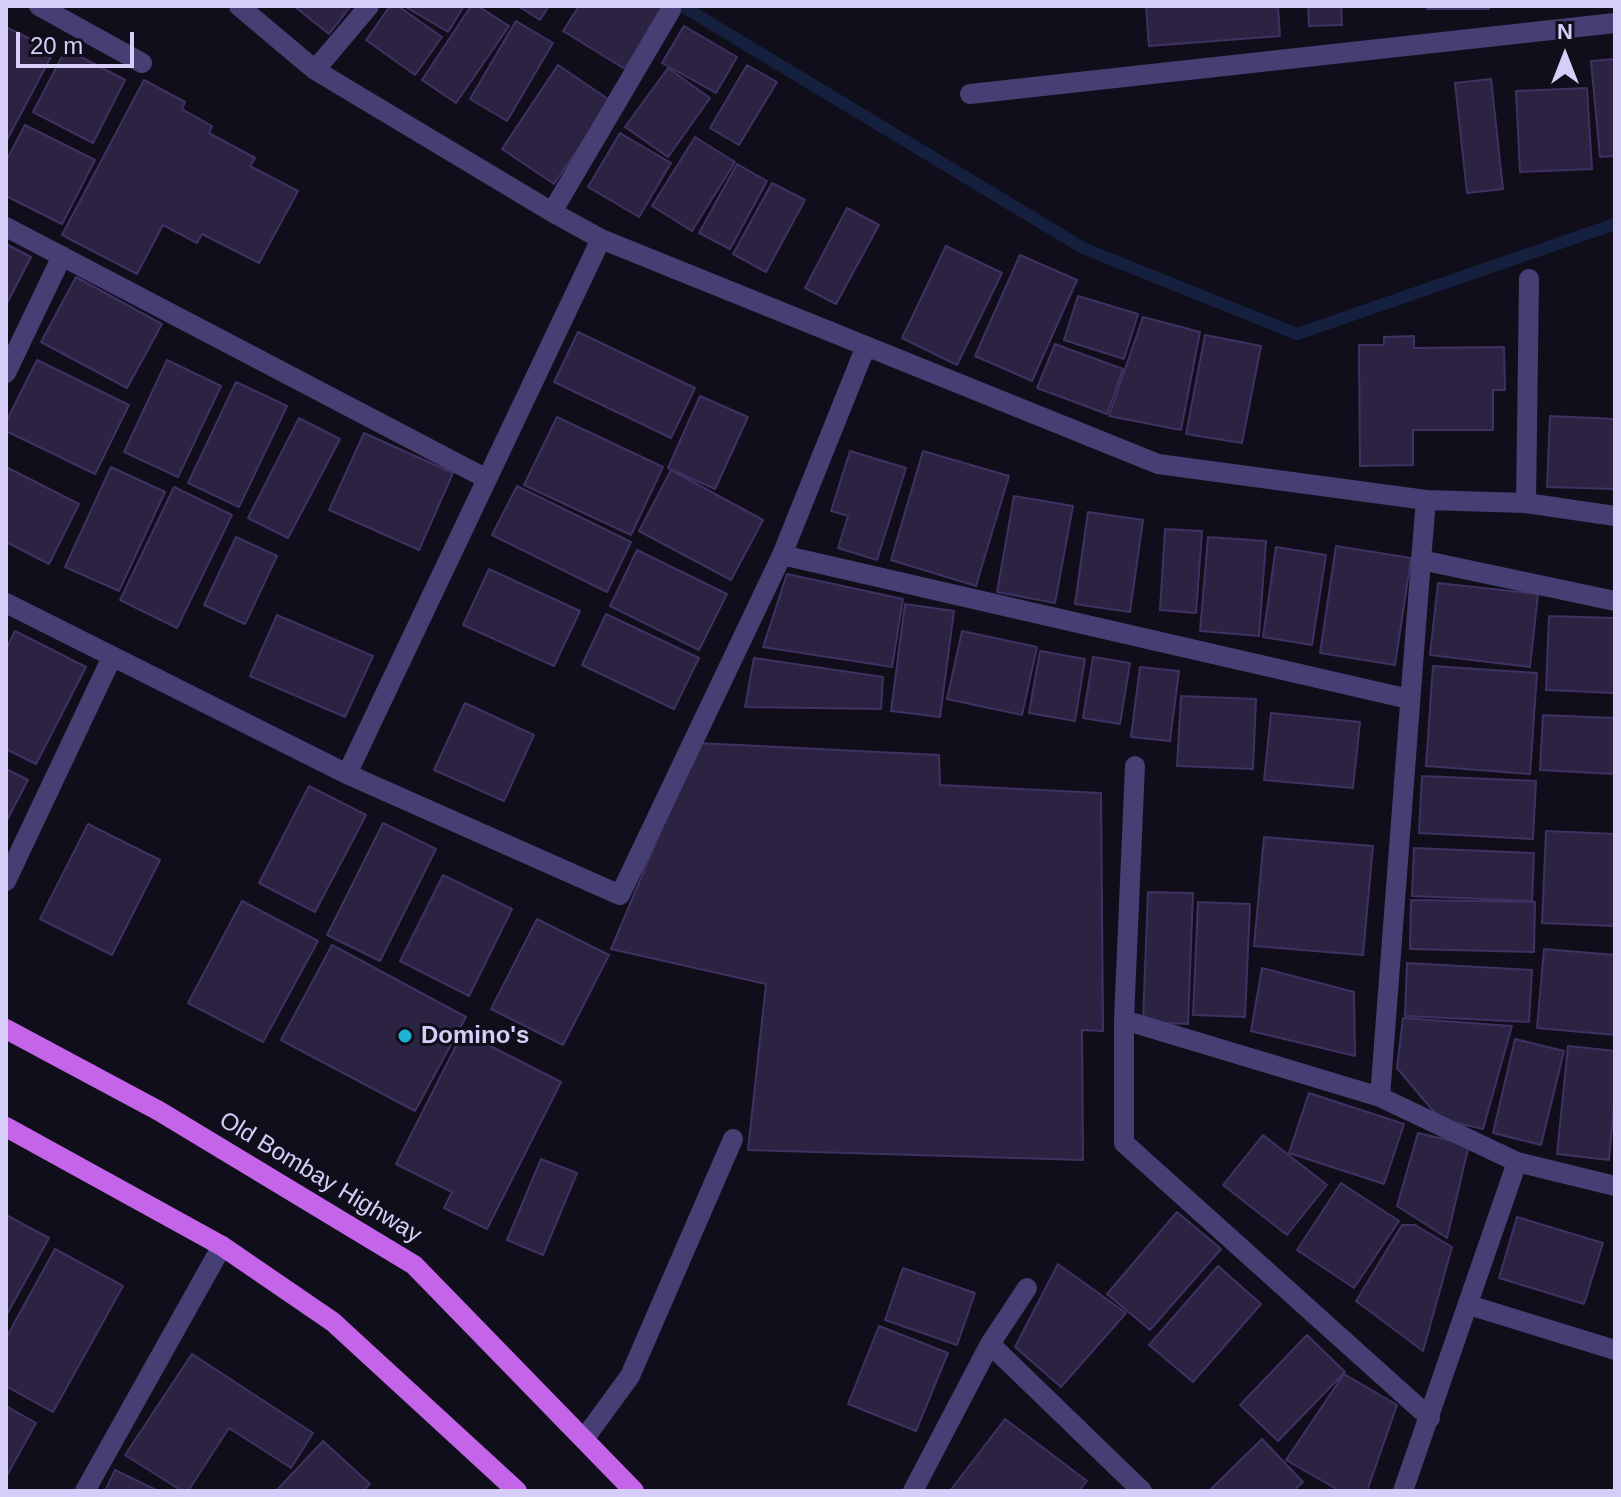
<!DOCTYPE html>
<style>
body{margin:0}
#map{position:relative;width:1621px;height:1497px;overflow:hidden;background:#110e1b;font-family:Arial,sans-serif}
canvas{display:block}
.frame{position:absolute;inset:0;border:8px solid #d6cef8;pointer-events:none}
.north{position:absolute;left:1525px;top:16px;width:80px;height:80px;-webkit-text-stroke:6px #110e1b;paint-order:stroke;rotate:0deg;font-size:22px;font-weight:700;line-height:32px;text-align:center;color:#d6cef8}
.north::after{content:'';display:block;margin:auto;width:28px;height:36px;background:#d6cef8;clip-path:polygon(50% 0,100% 100%,50% 72%,0 100%)}
.scale{position:absolute;left:16px;top:32px;width:118px;height:36px;box-sizing:border-box;border:4px solid #d6cef8;border-top:0;padding-left:10px;font-size:24px;line-height:28px;white-space:nowrap;color:#d6cef8;-webkit-text-stroke:6px #110e1b;paint-order:stroke}
</style>
<div id="map">
<canvas width="1621" height="1497"></canvas>
<div class="frame"></div>
<div class="north">N</div>
<div class="scale">20 m</div>
</div>
<script>
const c = document.querySelector('canvas').getContext('2d');
c.lineJoin = 'round';
const toPath = rows => new Path2D(rows.map(r => 'M' + r).join(''));
function strokePath(path, color, width, dash) { c.strokeStyle = color; c.lineWidth = width; c.lineCap = dash ? 'butt' : 'round'; c.setLineDash(dash || []); c.stroke(path); }
function fillPath(path, color) { c.fillStyle = color; c.fill(path, 'evenodd'); }
function drawText(font, color, halo, rows, align = 'center') {
  c.font = font + ' Arial,sans-serif'; c.lineWidth = 6; c.setLineDash([]); c.textBaseline = 'middle'; c.strokeStyle = halo; c.fillStyle = color; for (const [text, x, y, turn = 0] of rows) {
    c.save(); c.translate(x, y); c.rotate((+turn || 0) * Math.PI / 180); c.textAlign = isNaN(turn) ? turn : align; if (halo) c.strokeText(text, 0, 0); c.fillText(text, 0, 0); c.restore();
  }
}
const stream = toPath([
 [682,6,1083,248,1297,334,1615,224]
]);
const building = toPath([
 [294,6,351,6,329,34,294,6],
 [390,6,398,6,442,37,415,75,366,40,390,6],
 [404,6,464,6,448,32,404,6],
 [471,6,478,6,509,26,456,103,422,80,471,6],
 [518,6,549,6,540,20,518,6],
 [579,6,662,6,625,69,563,31,579,6],
 [1146,6,1278,6,1280,36,1149,46,1146,6],
 [1308,6,1341,6,1342,25,1309,26,1308,6],
 [1427,6,1489,6,1489,9,1427,9,1427,6],
 [516,21,553,43,507,121,470,99,516,21],
 [684,26,737,57,716,93,662,63,684,26],
 [6,27,54,51,6,142,6,27],
 [66,49,125,80,93,143,33,112,66,49],
 [1615,59,1615,156,1600,157,1591,61,1615,59],
 [558,65,611,101,554,184,502,149,558,65],
 [747,65,777,82,739,145,710,128,747,65],
 [668,68,710,98,668,157,625,127,668,68],
 [1491,79,1503,189,1467,193,1455,83,1491,79],
 [144,80,185,102,182,109,212,126,209,133,255,158,250,166,298,191,259,263,202,234,197,243,163,225,137,274,62,235,144,80],
 [1587,88,1592,169,1520,172,1516,91,1587,88],
 [25,125,95,160,62,224,6,196,6,161,25,125],
 [620,133,671,163,639,217,588,187,620,133],
 [695,137,735,162,692,231,652,206,695,137],
 [737,164,767,181,730,249,699,233,737,164],
 [772,183,805,200,766,272,733,254,772,183],
 [847,208,879,225,836,304,805,288,847,208],
 [6,244,31,257,6,305,6,244],
 [946,246,1002,273,957,365,902,338,946,246],
 [1020,255,1077,280,1032,381,975,356,1020,255],
 [76,277,162,324,127,388,41,342,76,277],
 [1078,296,1138,314,1124,359,1064,340,1078,296],
 [1143,317,1200,332,1181,430,1109,416,1143,317],
 [578,332,695,388,671,438,554,382,578,332],
 [1205,335,1261,346,1242,443,1186,434,1205,335],
 [1414,336,1414,348,1504,347,1505,390,1493,390,1493,430,1413,430,1413,465,1360,466,1359,345,1384,345,1384,337,1414,336],
 [1055,344,1123,369,1107,414,1037,388,1055,344],
 [37,360,129,405,95,474,6,431,6,422,37,360],
 [167,360,221,386,178,477,124,452,167,360],
 [236,382,287,406,239,507,188,483,236,382],
 [700,396,748,417,715,489,668,468,700,396],
 [1550,416,1615,419,1615,489,1547,487,1550,416],
 [557,417,663,467,631,535,524,485,557,417],
 [299,418,340,439,288,538,248,518,299,418],
 [364,433,453,473,419,550,329,510,364,433],
 [850,451,906,468,877,560,838,548,848,516,831,511,850,451],
 [923,451,1009,476,976,586,891,560,923,451],
 [6,467,79,504,49,564,6,542,6,467],
 [111,467,165,492,119,591,65,567,111,467],
 [671,470,763,520,731,580,639,531,671,470],
 [517,486,631,542,607,592,492,535,517,486],
 [174,487,232,515,177,628,120,600,174,487],
 [1014,496,1073,506,1055,603,997,592,1014,496],
 [1088,512,1143,520,1130,612,1075,604,1088,512],
 [1165,529,1202,531,1196,613,1160,610,1165,529],
 [236,537,277,556,245,624,204,605,236,537],
 [1208,537,1266,541,1259,636,1200,631,1208,537],
 [1336,546,1411,558,1395,665,1320,653,1336,546],
 [1276,547,1326,555,1312,645,1263,637,1276,547],
 [637,550,727,594,699,650,610,606,637,550],
 [489,569,580,611,554,666,463,625,489,569],
 [787,574,903,599,892,667,763,647,787,574],
 [1438,583,1538,594,1530,667,1430,655,1438,583],
 [905,604,954,611,940,717,891,711,905,604],
 [606,614,699,658,674,709,582,665,606,614],
 [277,615,373,656,345,717,250,676,277,615],
 [1549,616,1615,618,1615,693,1546,690,1549,616],
 [15,631,86,667,36,764,6,749,6,649,15,631],
 [962,631,1037,647,1022,715,947,699,962,631],
 [1040,651,1085,659,1075,721,1029,713,1040,651],
 [1093,657,1130,663,1120,724,1083,718,1093,657],
 [754,658,883,677,881,709,745,707,754,658],
 [1433,666,1537,673,1530,774,1426,766,1433,666],
 [1140,667,1179,671,1170,741,1131,737,1140,667],
 [1181,696,1256,699,1253,769,1177,766,1181,696],
 [465,703,534,735,504,801,434,770,465,703],
 [1271,713,1360,722,1353,788,1264,780,1271,713],
 [1543,715,1615,718,1615,774,1540,770,1543,715],
 [698,743,939,755,940,785,1101,793,1103,1031,1082,1030,1083,1160,748,1150,766,984,611,949,698,743],
 [6,769,28,780,6,822,6,769],
 [1422,776,1536,781,1533,839,1419,833,1422,776],
 [309,786,366,815,315,912,259,883,309,786],
 [383,823,436,849,380,961,327,935,383,823],
 [88,824,160,860,112,955,40,919,88,824],
 [1546,831,1615,834,1615,926,1542,923,1546,831],
 [1264,837,1373,846,1363,955,1254,946,1264,837],
 [1414,848,1534,853,1532,901,1412,896,1414,848],
 [443,875,512,909,469,996,400,961,443,875],
 [1148,892,1193,893,1188,1024,1143,1022,1148,892],
 [1411,900,1535,902,1534,952,1410,949,1411,900],
 [242,901,318,941,263,1042,188,1003,242,901],
 [1198,902,1250,904,1245,1017,1193,1015,1198,902],
 [537,919,609,955,563,1045,491,1009,537,919],
 [332,945,466,1017,415,1111,281,1040,332,945],
 [1544,949,1615,955,1615,1035,1537,1028,1544,949],
 [1407,963,1532,970,1529,1022,1405,1016,1407,963],
 [1262,968,1354,992,1355,1056,1251,1031,1262,968],
 [1403,1018,1512,1026,1483,1129,1440,1119,1397,1068,1403,1018],
 [463,1032,561,1082,487,1229,444,1208,452,1192,396,1164,463,1032],
 [1515,1039,1564,1051,1541,1145,1493,1133,1515,1039],
 [1568,1046,1615,1051,1615,1095,1609,1160,1557,1154,1568,1046],
 [1309,1093,1404,1124,1384,1184,1289,1153,1309,1093],
 [1418,1133,1469,1145,1447,1238,1397,1206,1418,1133],
 [1263,1135,1327,1185,1287,1235,1223,1185,1263,1135],
 [541,1159,577,1173,543,1255,507,1240,541,1159],
 [1341,1183,1399,1221,1354,1288,1297,1250,1341,1183],
 [1177,1212,1221,1249,1150,1330,1107,1294,1177,1212],
 [6,1215,49,1238,6,1316,6,1215],
 [1517,1217,1603,1243,1584,1304,1499,1278,1517,1217],
 [1402,1225,1415,1225,1452,1247,1423,1351,1356,1301,1402,1225],
 [55,1249,123,1286,53,1412,6,1386,6,1338,55,1249],
 [1058,1264,1126,1313,1061,1387,1015,1347,1058,1264],
 [1218,1266,1261,1304,1193,1382,1149,1345,1218,1266],
 [903,1268,975,1293,957,1345,885,1320,903,1268],
 [879,1326,948,1353,916,1431,848,1404,879,1326],
 [1307,1335,1345,1372,1278,1441,1240,1405,1307,1335],
 [192,1354,313,1433,291,1468,229,1428,188,1491,182,1491,125,1455,192,1354],
 [1344,1374,1397,1405,1367,1491,1340,1491,1286,1460,1344,1374],
 [6,1406,36,1423,6,1477,6,1406],
 [1005,1419,1087,1481,1079,1491,950,1491,1005,1419],
 [1262,1439,1303,1482,1293,1491,1209,1491,1262,1439],
 [323,1441,370,1484,363,1491,276,1491,323,1441],
 [115,1470,158,1491,105,1491,115,1470]
]);
const minor = toPath([
 [39,6,142,63],
 [239,6,315,70,552,212,601,239,1158,464,1426,500,1526,503,1615,516],
 [315,70,369,6],
 [970,94,1615,23],
 [552,212,671,10],
 [6,227,487,479],
 [6,373,62,256],
 [1426,500,1421,560,1615,601],
 [1526,503,1529,279],
 [782,555,866,346],
 [6,603,347,774,620,895,782,555,1409,699],
 [1135,766,1124,1020,1124,1143,1430,1418],
 [347,774,601,239],
 [6,881,112,657],
 [1124,1020,1380,1097,1517,1162,1615,1186],
 [1380,1097,1421,560],
 [1469,1305,1615,1350],
 [990,1344,1142,1491],
 [584,1439,630,1376,733,1139],
 [85,1491,222,1246],
 [913,1491,990,1344,1027,1288],
 [1403,1491,1517,1162]
]);
const major = toPath([
 [6,1029,159,1111,414,1265,634,1491],
 [6,1127,222,1246,333,1322,517,1491]
]);
const markers = [
 [405,1036,8,"#1eb2d4"]
];
const poiNames = [
 ["Domino's",421,1036]
];
const streetNames = [
 ["Old Bombay Highway",320,1178,31]
];
strokePath(stream, '#14203e', 12);
fillPath(building, '#2b2341');
strokePath(building, '#3f3162', 2);
strokePath(minor, '#453f73', 20);
strokePath(major, '#c364e9', 20);
for (const [x, y, r, color] of markers) { const dot = new Path2D(); dot.arc(x, y, r, 0, 2 * Math.PI); c.fillStyle = color; c.fill(dot); strokePath(dot, '#110e1b', 3); }
drawText('bold 24px', '#d6cef8', '#110e1b', poiNames, 'left');
drawText('24px', '#d6cef8', '#110e1b', streetNames);
</script>
